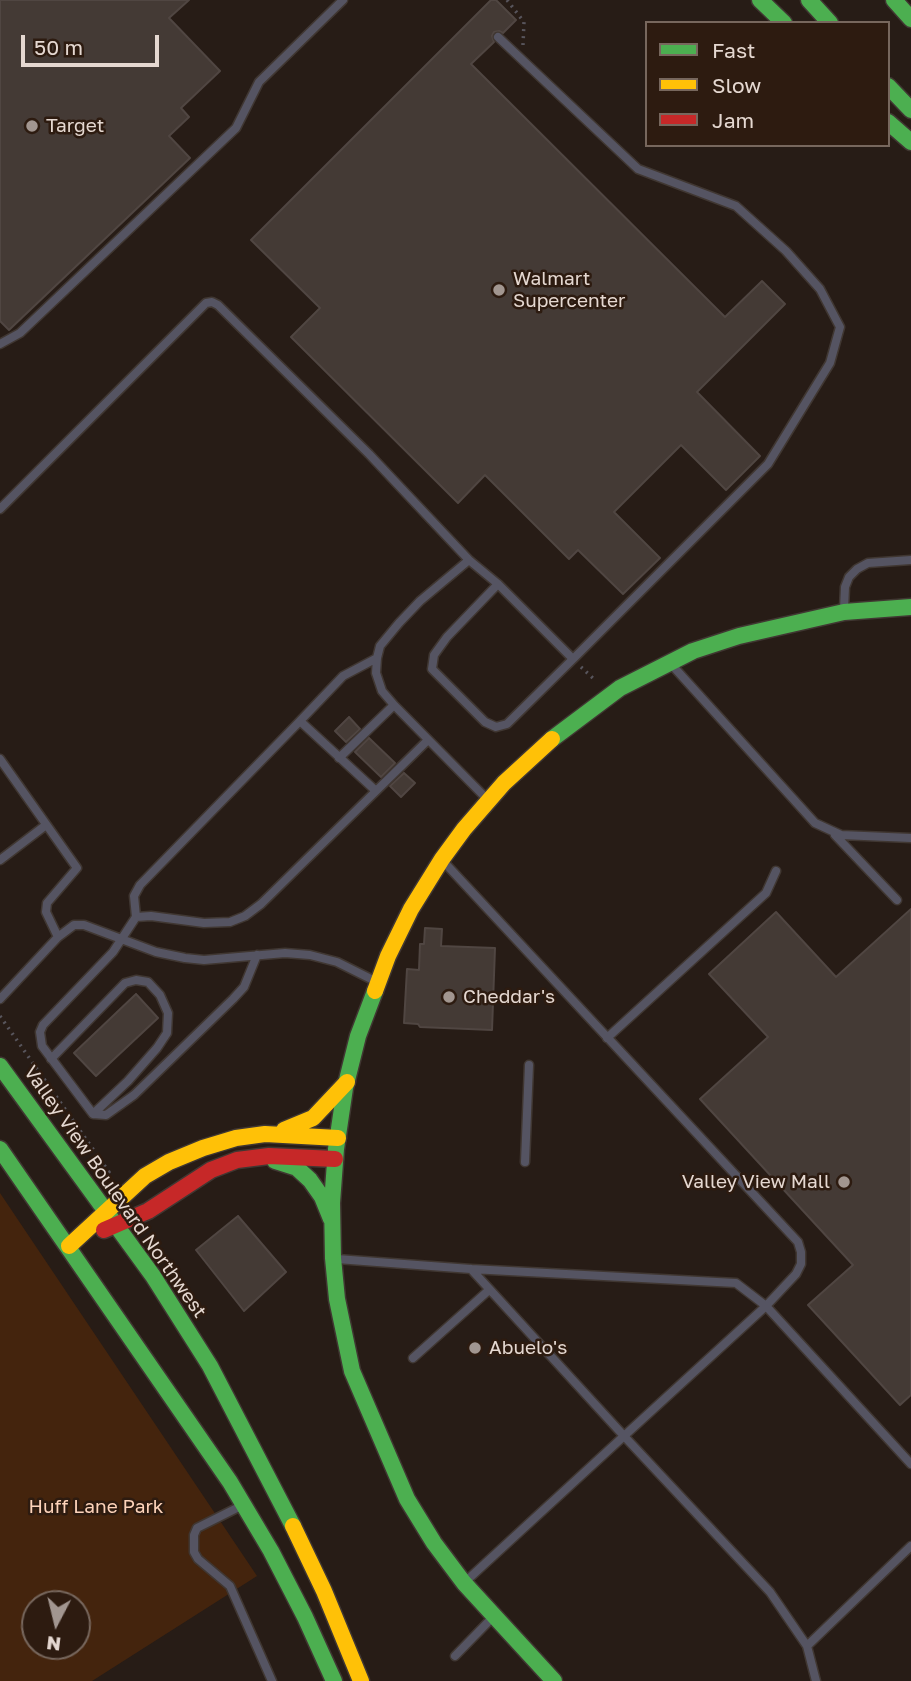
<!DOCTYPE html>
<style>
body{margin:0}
#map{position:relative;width:911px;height:1681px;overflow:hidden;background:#271c16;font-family:"Golos Text",sans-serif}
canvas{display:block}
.legend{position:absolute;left:645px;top:21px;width:245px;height:126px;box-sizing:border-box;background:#2d1b10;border:2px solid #77675d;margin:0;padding:9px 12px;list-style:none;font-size:21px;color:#e5d8d1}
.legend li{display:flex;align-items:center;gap:14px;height:35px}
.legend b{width:35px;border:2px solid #77675d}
.north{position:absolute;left:21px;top:1590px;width:70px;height:70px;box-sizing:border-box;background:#2d1b10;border:2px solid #77675d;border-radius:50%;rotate:187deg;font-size:19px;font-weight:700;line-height:28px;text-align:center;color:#e5d8d1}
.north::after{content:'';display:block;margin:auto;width:24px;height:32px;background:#a29690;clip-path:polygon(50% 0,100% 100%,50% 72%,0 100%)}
.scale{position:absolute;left:21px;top:35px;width:138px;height:32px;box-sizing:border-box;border:4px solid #e5d8d1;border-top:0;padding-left:9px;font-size:21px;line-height:24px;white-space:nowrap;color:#e5d8d1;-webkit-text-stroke:5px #2d1b10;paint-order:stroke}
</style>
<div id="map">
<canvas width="911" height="1681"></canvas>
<ul class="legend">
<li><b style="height:9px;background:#4caf50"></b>Fast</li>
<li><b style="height:9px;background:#ffc107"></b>Slow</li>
<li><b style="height:9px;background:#c62828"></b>Jam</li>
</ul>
<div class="north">N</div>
<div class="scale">50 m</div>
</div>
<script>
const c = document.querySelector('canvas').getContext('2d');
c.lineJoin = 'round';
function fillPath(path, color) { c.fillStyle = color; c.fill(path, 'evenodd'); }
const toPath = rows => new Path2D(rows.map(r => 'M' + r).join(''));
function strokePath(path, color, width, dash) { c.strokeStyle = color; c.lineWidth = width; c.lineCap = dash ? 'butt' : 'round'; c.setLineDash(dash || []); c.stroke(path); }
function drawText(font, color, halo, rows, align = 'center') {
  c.font = font + ' "Golos Text",sans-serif'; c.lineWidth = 5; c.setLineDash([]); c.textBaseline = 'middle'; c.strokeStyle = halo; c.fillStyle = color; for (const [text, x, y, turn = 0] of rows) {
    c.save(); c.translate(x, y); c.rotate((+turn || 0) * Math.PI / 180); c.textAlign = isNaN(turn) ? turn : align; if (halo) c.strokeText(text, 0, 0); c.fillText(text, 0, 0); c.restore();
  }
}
const green = toPath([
 [0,1193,257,1576,92,1681,0,1681],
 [35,1604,77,1604,77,1646,35,1646]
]);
const building = toPath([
 [0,0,189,0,169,18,220,71,181,108,189,117,169,136,190,158,9,330,0,321,0,0],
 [491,0,496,0,516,20,503,33,499,31,494,32,492,36,494,42,471,64,725,317,762,281,785,304,697,392,760,456,726,490,681,445,614,512,660,558,623,594,578,550,569,559,485,475,458,503,291,337,320,308,251,240,491,0],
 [349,717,360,729,346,742,335,731,349,717],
 [369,738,395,763,381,777,355,752,369,738],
 [404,773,415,783,401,797,390,786,404,773],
 [911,909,911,1395,900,1405,808,1305,853,1265,700,1099,768,1037,709,974,776,912,836,977,911,909],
 [425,928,442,929,441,946,495,948,492,1030,420,1027,418,1024,404,1023,407,969,419,970,420,944,424,944,425,928],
 [136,994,158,1018,96,1076,74,1053,136,994],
 [238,1216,286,1272,244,1311,196,1250,238,1216]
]);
const path = toPath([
 [507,0,524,22,523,45],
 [581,667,596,681],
 [0,1016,109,1172,105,1175]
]);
const lane = toPath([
 [498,37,638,169,736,206,786,251,820,289,840,327,830,363,768,464,573,659],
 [0,344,20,333,236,128,259,82,343,0],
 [0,509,206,303,212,302,218,305,369,454,469,560,420,601,399,623,380,646,377,658,376,673,382,691,394,705,488,800],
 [469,560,498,584,573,659,507,724,496,727,485,722,432,669,434,655,447,637,498,584],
 [844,609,845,587,849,577,857,569,868,563,911,560],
 [671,664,815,823,841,835,911,838],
 [339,758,394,705],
 [0,759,77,868,47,903,46,912,58,937],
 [376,791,428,740],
 [835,835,897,900],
 [0,860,46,825],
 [443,861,798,1242,801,1252,801,1264,796,1274,766,1306,624,1436,770,1592,807,1646,816,1681],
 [136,917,134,896,140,885,300,721],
 [257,955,244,987,233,999,134,1095,106,1115,93,1114,42,1046,40,1032,43,1025,113,952,136,917,151,916,204,923,230,922,245,916,261,904,376,791,300,721,343,676,377,658],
 [0,999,58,937,74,925,84,925,156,952,185,958,204,960,285,953,310,955,337,962,377,982],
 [607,1038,766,893,776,871],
 [51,1059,125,983,136,980,148,982,160,995,168,1013,167,1033,157,1048,128,1081,93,1114],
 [525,1162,529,1065],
 [337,1259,471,1269,736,1283,766,1306,911,1464],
 [413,1358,489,1290],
 [241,1506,197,1528,194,1535,194,1552,198,1559,230,1586,272,1681],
 [465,1582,624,1436,471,1269],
 [807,1646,911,1546],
 [455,1656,492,1618]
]);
const fast = toPath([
 [760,0,784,23],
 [809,0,830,23],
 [894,0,911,19],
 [888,86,911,110],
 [888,122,911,142],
 [552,739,620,688,693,651,739,636,844,612,911,607],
 [375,991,358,1036,345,1088,336,1149,332,1203,333,1258,337,1299,352,1371,407,1499,434,1543,464,1583,554,1681],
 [0,1066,153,1276,210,1366,293,1526],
 [0,1149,230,1482,271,1551,305,1617,334,1681],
 [275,1161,297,1168,310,1180,322,1197,331,1219]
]);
const slow = toPath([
 [375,991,388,956,411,909,442,859,464,829,504,783,552,739],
 [284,1130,313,1118,347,1082],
 [69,1246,145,1176,169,1162,203,1148,236,1138,265,1134,338,1138],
 [293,1526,324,1591,361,1681]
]);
const jam = toPath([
 [104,1230,148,1211,211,1170,237,1160,269,1156,335,1159]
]);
const markers = [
 [32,126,7,"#a29690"],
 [499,290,7,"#a29690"],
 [449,997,7,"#a29690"],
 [844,1182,7,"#a29690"],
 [475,1348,7,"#a29690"]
];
const poiNames = [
 ["Target",46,126],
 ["Walmart",513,279],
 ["Supercenter",513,301],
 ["Cheddar's",463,997],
 ["Valley View Mall",830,1182,"right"],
 ["Abuelo's",489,1348]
];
const streetNames = [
 ["Valley View Boulevard Northwest",115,1192,55]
];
const parkNames = [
 ["Huff Lane Park",96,1507]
];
fillPath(green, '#44240d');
fillPath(building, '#443a35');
strokePath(building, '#504642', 2);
strokePath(lane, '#403732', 11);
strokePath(fast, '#403732', 19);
strokePath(slow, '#403732', 19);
strokePath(jam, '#403732', 19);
strokePath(path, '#58555c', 3.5, [2, 5]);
strokePath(lane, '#555462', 8);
strokePath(fast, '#4caf50', 16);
strokePath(slow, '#ffc107', 16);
strokePath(jam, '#c62828', 16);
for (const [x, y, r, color] of markers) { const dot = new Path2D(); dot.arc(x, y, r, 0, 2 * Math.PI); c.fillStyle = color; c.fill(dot); strokePath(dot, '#2d1b10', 2.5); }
drawText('19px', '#e5d8d1', '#2d1b10', poiNames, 'left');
drawText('19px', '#e5d8d1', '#2d1b10', streetNames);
drawText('19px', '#fdd3ba', '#2d1b10', parkNames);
</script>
